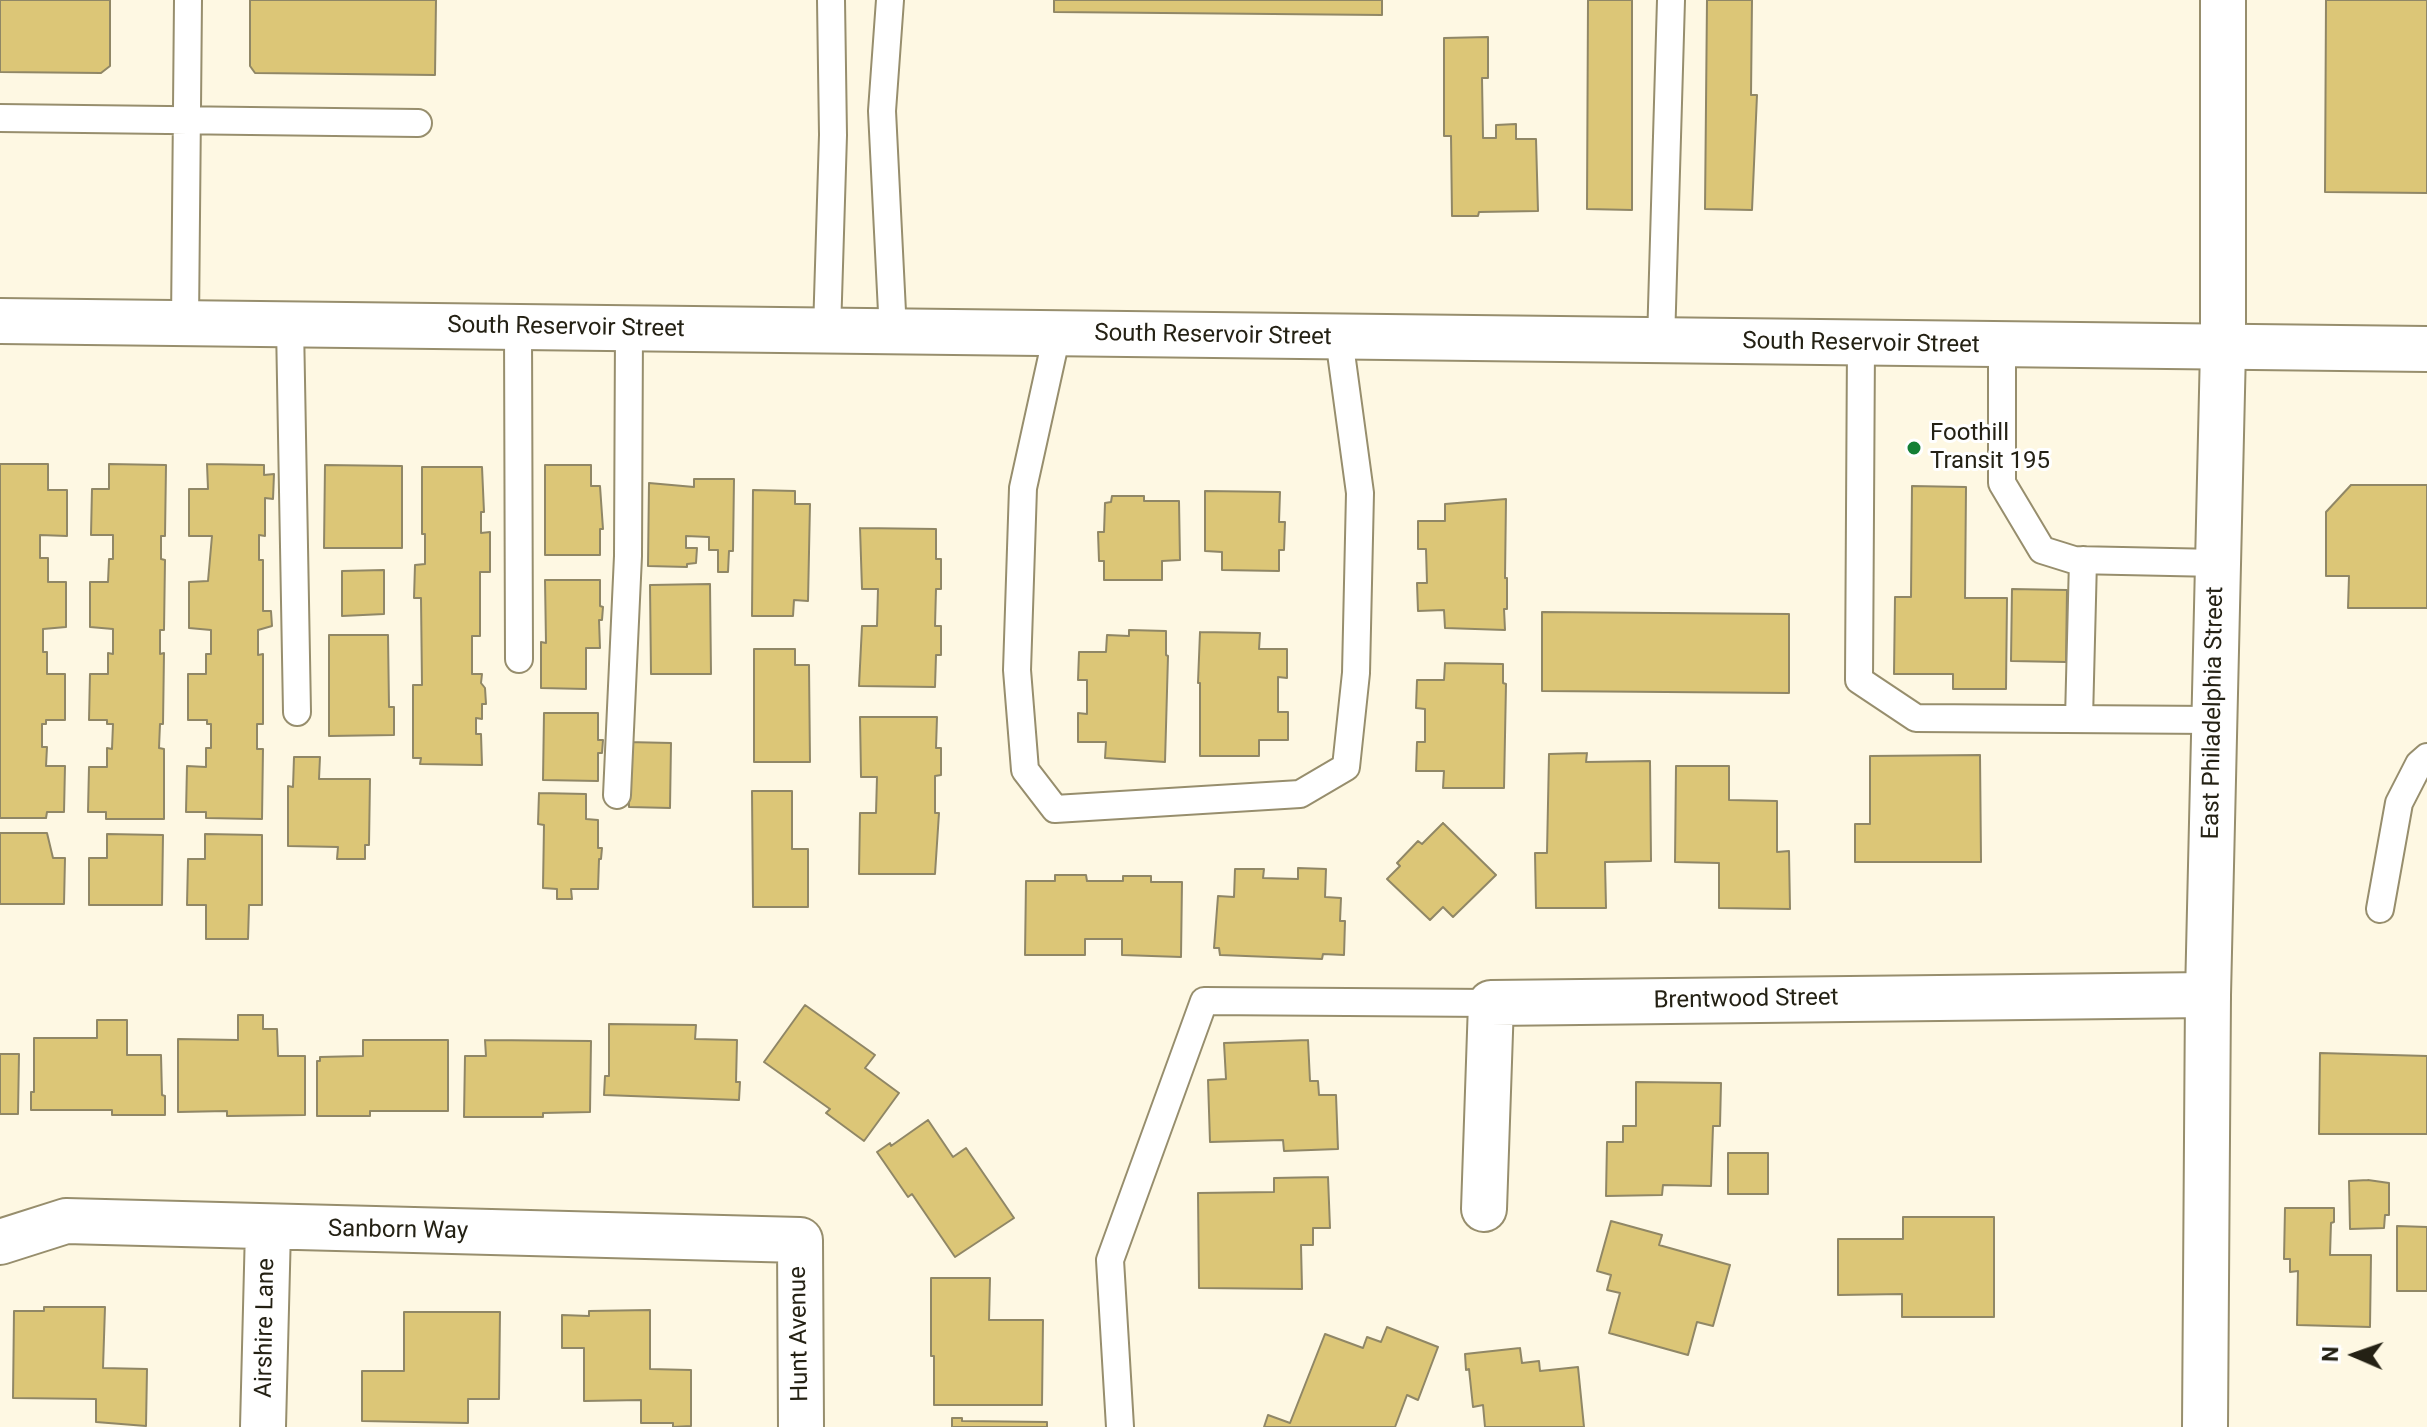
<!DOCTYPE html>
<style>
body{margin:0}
#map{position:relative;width:2427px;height:1427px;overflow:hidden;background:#fef8e3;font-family:Roboto,sans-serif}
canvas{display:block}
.north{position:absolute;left:2315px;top:1315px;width:80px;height:80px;-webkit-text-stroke:6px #fff;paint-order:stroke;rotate:272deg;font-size:22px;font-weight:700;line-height:32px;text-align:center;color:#242114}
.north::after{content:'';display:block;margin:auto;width:28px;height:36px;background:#242114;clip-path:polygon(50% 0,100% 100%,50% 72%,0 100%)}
</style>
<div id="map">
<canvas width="2427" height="1427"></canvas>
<div class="north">N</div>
</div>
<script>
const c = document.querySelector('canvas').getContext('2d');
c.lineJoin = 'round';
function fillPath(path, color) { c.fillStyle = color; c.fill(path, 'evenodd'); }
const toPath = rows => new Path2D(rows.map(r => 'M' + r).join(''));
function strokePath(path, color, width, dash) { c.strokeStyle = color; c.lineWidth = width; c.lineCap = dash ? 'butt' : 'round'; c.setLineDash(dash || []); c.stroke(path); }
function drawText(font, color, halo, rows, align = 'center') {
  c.font = font + ' Roboto,sans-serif'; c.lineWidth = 6; c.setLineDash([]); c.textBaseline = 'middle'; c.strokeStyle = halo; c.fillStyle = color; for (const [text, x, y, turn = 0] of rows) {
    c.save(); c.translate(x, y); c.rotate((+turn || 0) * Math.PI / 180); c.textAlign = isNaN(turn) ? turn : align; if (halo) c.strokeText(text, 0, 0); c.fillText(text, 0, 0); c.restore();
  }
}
const building = toPath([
 [0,0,110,0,110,66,101,73,0,72,0,0],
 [250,0,436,0,435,75,255,73,250,66,250,0],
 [1054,0,1382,0,1382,15,1054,12,1054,0],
 [1588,0,1632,0,1632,210,1587,209,1588,0],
 [1707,0,1752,0,1751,95,1757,95,1752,210,1705,209,1707,0],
 [2326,0,2427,0,2427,193,2325,192,2326,0],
 [1488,37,1488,78,1482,78,1483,138,1496,138,1496,125,1516,124,1516,139,1536,139,1538,211,1479,212,1478,216,1452,216,1451,136,1444,136,1444,38,1488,37],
 [0,464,48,464,48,490,67,490,67,536,40,535,40,558,48,558,48,582,66,582,66,627,43,629,43,652,47,652,47,674,65,674,65,720,46,720,46,724,42,724,42,747,47,747,46,766,65,766,64,812,47,812,46,818,0,818,0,464],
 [109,464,166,465,165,536,161,536,161,559,165,560,164,630,160,630,160,654,164,653,163,724,160,724,159,748,164,749,164,819,106,819,106,812,88,812,89,767,107,767,107,748,112,749,113,724,107,724,107,720,89,720,90,674,108,674,108,653,113,654,113,629,90,627,90,582,108,582,109,559,113,559,113,535,91,535,92,489,109,489,109,464],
 [207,464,264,465,264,475,274,474,273,499,265,498,265,536,259,535,259,560,263,560,263,611,271,611,272,626,258,630,258,655,263,654,263,724,257,724,257,749,263,749,262,819,206,818,206,812,186,812,187,766,206,767,206,748,211,748,211,724,207,724,207,720,188,720,188,674,206,674,206,654,211,654,211,630,189,628,189,582,208,581,212,536,189,536,189,489,208,489,207,464],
 [325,465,402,466,402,548,324,548,325,465],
 [545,465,591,465,591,486,600,486,603,529,600,529,600,555,545,555,545,465],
 [422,467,482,467,484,512,481,512,481,533,490,532,490,572,480,572,480,636,472,636,472,674,482,674,481,683,485,688,486,704,482,704,482,719,476,718,476,734,481,734,482,765,420,764,421,758,413,758,413,685,422,685,421,598,414,598,415,565,425,564,425,534,422,534,422,467],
 [694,479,734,479,733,551,729,551,728,572,718,572,718,550,709,550,709,537,686,536,686,548,697,548,696,563,687,564,687,567,648,566,649,483,694,487,694,479],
 [2351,485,2427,485,2427,608,2348,608,2349,576,2326,576,2326,512,2351,485],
 [1912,486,1966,487,1965,598,2007,598,2006,689,1953,689,1953,674,1894,674,1895,597,1911,597,1912,486],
 [753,490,795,491,795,504,810,504,808,601,794,600,793,616,752,616,753,490],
 [1205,491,1280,492,1279,522,1285,522,1284,550,1279,550,1279,571,1222,570,1222,552,1205,551,1205,491],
 [1112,496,1144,496,1144,501,1179,501,1180,560,1162,561,1162,580,1104,580,1104,561,1099,561,1098,532,1104,532,1105,503,1111,502,1112,496],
 [1506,499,1505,578,1507,578,1507,609,1504,609,1505,630,1445,628,1444,610,1418,611,1417,583,1427,583,1426,549,1418,549,1418,521,1445,521,1445,504,1506,499],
 [860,528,936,529,936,559,941,559,941,589,936,589,935,626,941,626,941,655,936,655,935,687,859,686,862,626,877,626,878,589,862,589,860,528],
 [384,570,384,614,342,616,342,571,384,570],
 [545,580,600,580,600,606,603,607,602,620,599,620,600,648,586,648,586,689,541,688,541,642,546,643,545,580],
 [710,584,711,674,651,674,650,585,710,584],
 [2012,589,2067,590,2066,662,2011,661,2012,589],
 [1542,612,1789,614,1789,693,1542,691,1542,612],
 [1129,630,1166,631,1166,655,1168,656,1165,762,1105,758,1106,742,1078,742,1078,713,1087,714,1087,680,1078,680,1079,652,1106,652,1107,635,1129,636,1129,630],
 [1200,632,1260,633,1259,649,1287,649,1287,678,1278,677,1278,712,1288,712,1288,740,1259,740,1259,756,1200,756,1200,683,1198,683,1200,632],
 [329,635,388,635,389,707,394,707,394,735,329,736,329,635],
 [754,649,795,649,795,665,809,665,810,762,754,762,754,649],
 [1445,663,1503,664,1503,683,1506,684,1504,788,1443,788,1444,771,1416,771,1417,742,1425,742,1425,709,1416,708,1417,680,1444,680,1445,663],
 [544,713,598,713,598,740,603,740,602,753,598,753,598,781,543,780,544,713],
 [860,717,937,717,936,748,941,748,941,775,935,776,935,813,939,813,935,874,859,874,860,813,876,813,877,777,861,777,860,717],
 [627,742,671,743,670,808,629,807,627,742],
 [1587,753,1586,762,1650,761,1651,861,1605,862,1606,908,1536,908,1535,853,1547,853,1549,754,1587,753],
 [1980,755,1981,862,1855,862,1855,824,1870,824,1870,756,1980,755],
 [294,757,320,757,319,779,370,779,369,845,365,845,365,859,337,859,338,847,288,846,288,786,293,787,294,757],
 [1676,766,1729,766,1729,800,1777,801,1777,852,1789,851,1790,909,1719,908,1719,863,1675,862,1676,766],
 [752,791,792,791,792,849,808,849,808,907,753,907,752,791],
 [539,793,586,794,586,819,598,820,598,848,602,848,601,859,599,859,598,889,571,889,572,899,557,899,557,889,543,888,544,825,538,824,539,793],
 [1443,823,1496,875,1453,917,1443,907,1430,920,1387,879,1400,866,1397,863,1418,841,1422,844,1443,823],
 [0,833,47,833,53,858,65,858,64,904,0,904,0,833],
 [107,834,163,835,162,905,89,905,89,858,107,858,107,834],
 [205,834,262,835,262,905,249,905,248,939,206,939,206,905,187,905,188,859,205,859,205,834],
 [1298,868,1326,869,1325,897,1341,898,1340,921,1345,921,1344,955,1323,954,1322,959,1220,955,1219,948,1214,948,1218,896,1234,897,1235,869,1264,869,1263,878,1298,879,1298,868],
 [1055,875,1086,875,1087,881,1123,881,1123,876,1151,876,1151,882,1182,882,1181,957,1122,955,1122,939,1085,939,1085,955,1025,955,1026,881,1055,881,1055,875],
 [805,1005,875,1055,865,1068,899,1093,864,1141,826,1113,830,1109,764,1062,805,1005],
 [238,1015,263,1015,263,1029,277,1029,278,1056,305,1056,305,1115,227,1116,227,1111,178,1112,178,1039,238,1040,238,1015],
 [97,1020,127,1020,127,1055,161,1055,162,1095,165,1096,165,1115,112,1115,112,1110,31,1110,31,1092,34,1092,34,1038,97,1038,97,1020],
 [609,1024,696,1025,695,1039,737,1040,736,1082,740,1082,739,1100,604,1095,605,1076,609,1076,609,1024],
 [363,1040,448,1040,448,1111,370,1111,370,1116,317,1116,317,1061,320,1061,320,1057,363,1056,363,1040],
 [485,1040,591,1041,590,1112,543,1113,543,1117,464,1117,465,1056,486,1056,485,1040],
 [1308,1040,1310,1081,1318,1081,1319,1095,1336,1095,1338,1149,1284,1151,1283,1140,1210,1142,1208,1080,1226,1079,1224,1043,1308,1040],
 [2320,1053,2427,1056,2427,1134,2319,1134,2320,1053],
 [0,1054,19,1054,18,1114,0,1114,0,1054],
 [1636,1082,1721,1083,1720,1126,1713,1126,1711,1186,1663,1185,1662,1195,1606,1196,1607,1142,1623,1142,1623,1126,1636,1126,1636,1082],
 [928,1120,953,1157,966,1148,1014,1218,955,1257,912,1194,908,1197,877,1152,890,1143,891,1146,928,1120],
 [1728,1153,1768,1153,1768,1194,1728,1194,1728,1153],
 [1328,1177,1330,1228,1313,1228,1313,1245,1301,1245,1302,1289,1199,1288,1198,1193,1274,1192,1274,1178,1328,1177],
 [2368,1180,2389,1183,2389,1215,2385,1215,2384,1228,2350,1229,2349,1181,2368,1180],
 [2285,1208,2334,1208,2334,1222,2331,1223,2330,1255,2371,1255,2370,1327,2297,1325,2298,1271,2290,1272,2290,1259,2284,1259,2285,1208],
 [1903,1217,1994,1217,1994,1317,1902,1317,1902,1294,1838,1295,1838,1239,1903,1239,1903,1217],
 [1611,1221,1662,1235,1659,1245,1730,1265,1713,1326,1697,1322,1688,1355,1609,1333,1620,1293,1607,1290,1611,1275,1597,1271,1611,1221],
 [2397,1226,2427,1227,2427,1291,2397,1291,2397,1226],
 [931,1278,990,1278,989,1320,1043,1320,1042,1405,934,1405,934,1356,931,1356,931,1278],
 [44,1307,105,1307,103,1368,147,1369,146,1426,96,1422,96,1399,13,1398,14,1311,44,1311,44,1307],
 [650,1310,650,1369,691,1370,691,1426,673,1427,673,1423,641,1423,641,1400,584,1401,584,1348,562,1348,562,1315,589,1316,589,1311,650,1310],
 [404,1312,500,1312,499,1399,468,1399,468,1423,362,1421,362,1371,404,1371,404,1312],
 [1387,1327,1438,1347,1418,1400,1407,1395,1395,1427,1264,1427,1268,1415,1290,1423,1325,1334,1363,1348,1367,1337,1381,1342,1387,1327],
 [1520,1348,1522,1363,1539,1361,1540,1371,1578,1367,1584,1427,1485,1427,1483,1405,1473,1407,1469,1369,1466,1370,1465,1354,1520,1348],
 [952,1418,962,1418,962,1421,1047,1422,1047,1427,952,1427,952,1418]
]);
const service = toPath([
 [890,0,882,111,893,332],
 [0,118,418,123],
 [185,323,188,0],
 [290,325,297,712],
 [518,328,519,659],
 [827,331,833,135,831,0],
 [1057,334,1023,488,1017,670,1025,770,1055,809,1300,794,1346,767,1356,673,1360,493,1339,338],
 [1661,342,1671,0],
 [1861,344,1859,680,1916,718,2214,720],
 [2002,346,2002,483,2042,550,2074,560,2218,563],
 [2079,719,2083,560],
 [617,795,628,556,629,329],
 [2380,909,2399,803,2419,764,2427,757],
 [1120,1427,1110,1260,1204,1001,1491,1003]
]);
const minor = toPath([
 [1484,1209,1491,1003,2208,995],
 [0,1242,66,1221,800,1240,801,1427],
 [263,1427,268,1229]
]);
const tertiary = toPath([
 [2205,1427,2208,995,2223,349,2223,0]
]);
const primary = toPath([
 [0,321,2427,349]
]);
const markers = [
 [1914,448,8,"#137f34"]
];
const streetNames = [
 ["South Reservoir Street",566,328,1],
 ["South Reservoir Street",1213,336,1],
 ["South Reservoir Street",1861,344,1],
 ["East Philadelphia Street",2214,713,-89],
 ["Brentwood Street",1746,1000,-1],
 ["Sanborn Way",398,1231,1],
 ["Airshire Lane",266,1328,-89],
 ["Hunt Avenue",800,1334,-91]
];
const poiNames = [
 ["Foothill",1930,434],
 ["Transit 195",1930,462]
];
fillPath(building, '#dcc677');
strokePath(building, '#908766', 2);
strokePath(service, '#978e6d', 30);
strokePath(minor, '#978e6d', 48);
strokePath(tertiary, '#978e6d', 48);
strokePath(primary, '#978e6d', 48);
strokePath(service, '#fff', 26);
strokePath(minor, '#fff', 44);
strokePath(tertiary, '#fff', 44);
strokePath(primary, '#fff', 44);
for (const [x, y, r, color] of markers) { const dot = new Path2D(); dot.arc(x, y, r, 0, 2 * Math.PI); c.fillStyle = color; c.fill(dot); strokePath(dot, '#fff', 3); }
drawText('24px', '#242114', '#fff', streetNames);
drawText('24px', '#242114', '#fff', poiNames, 'left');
</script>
